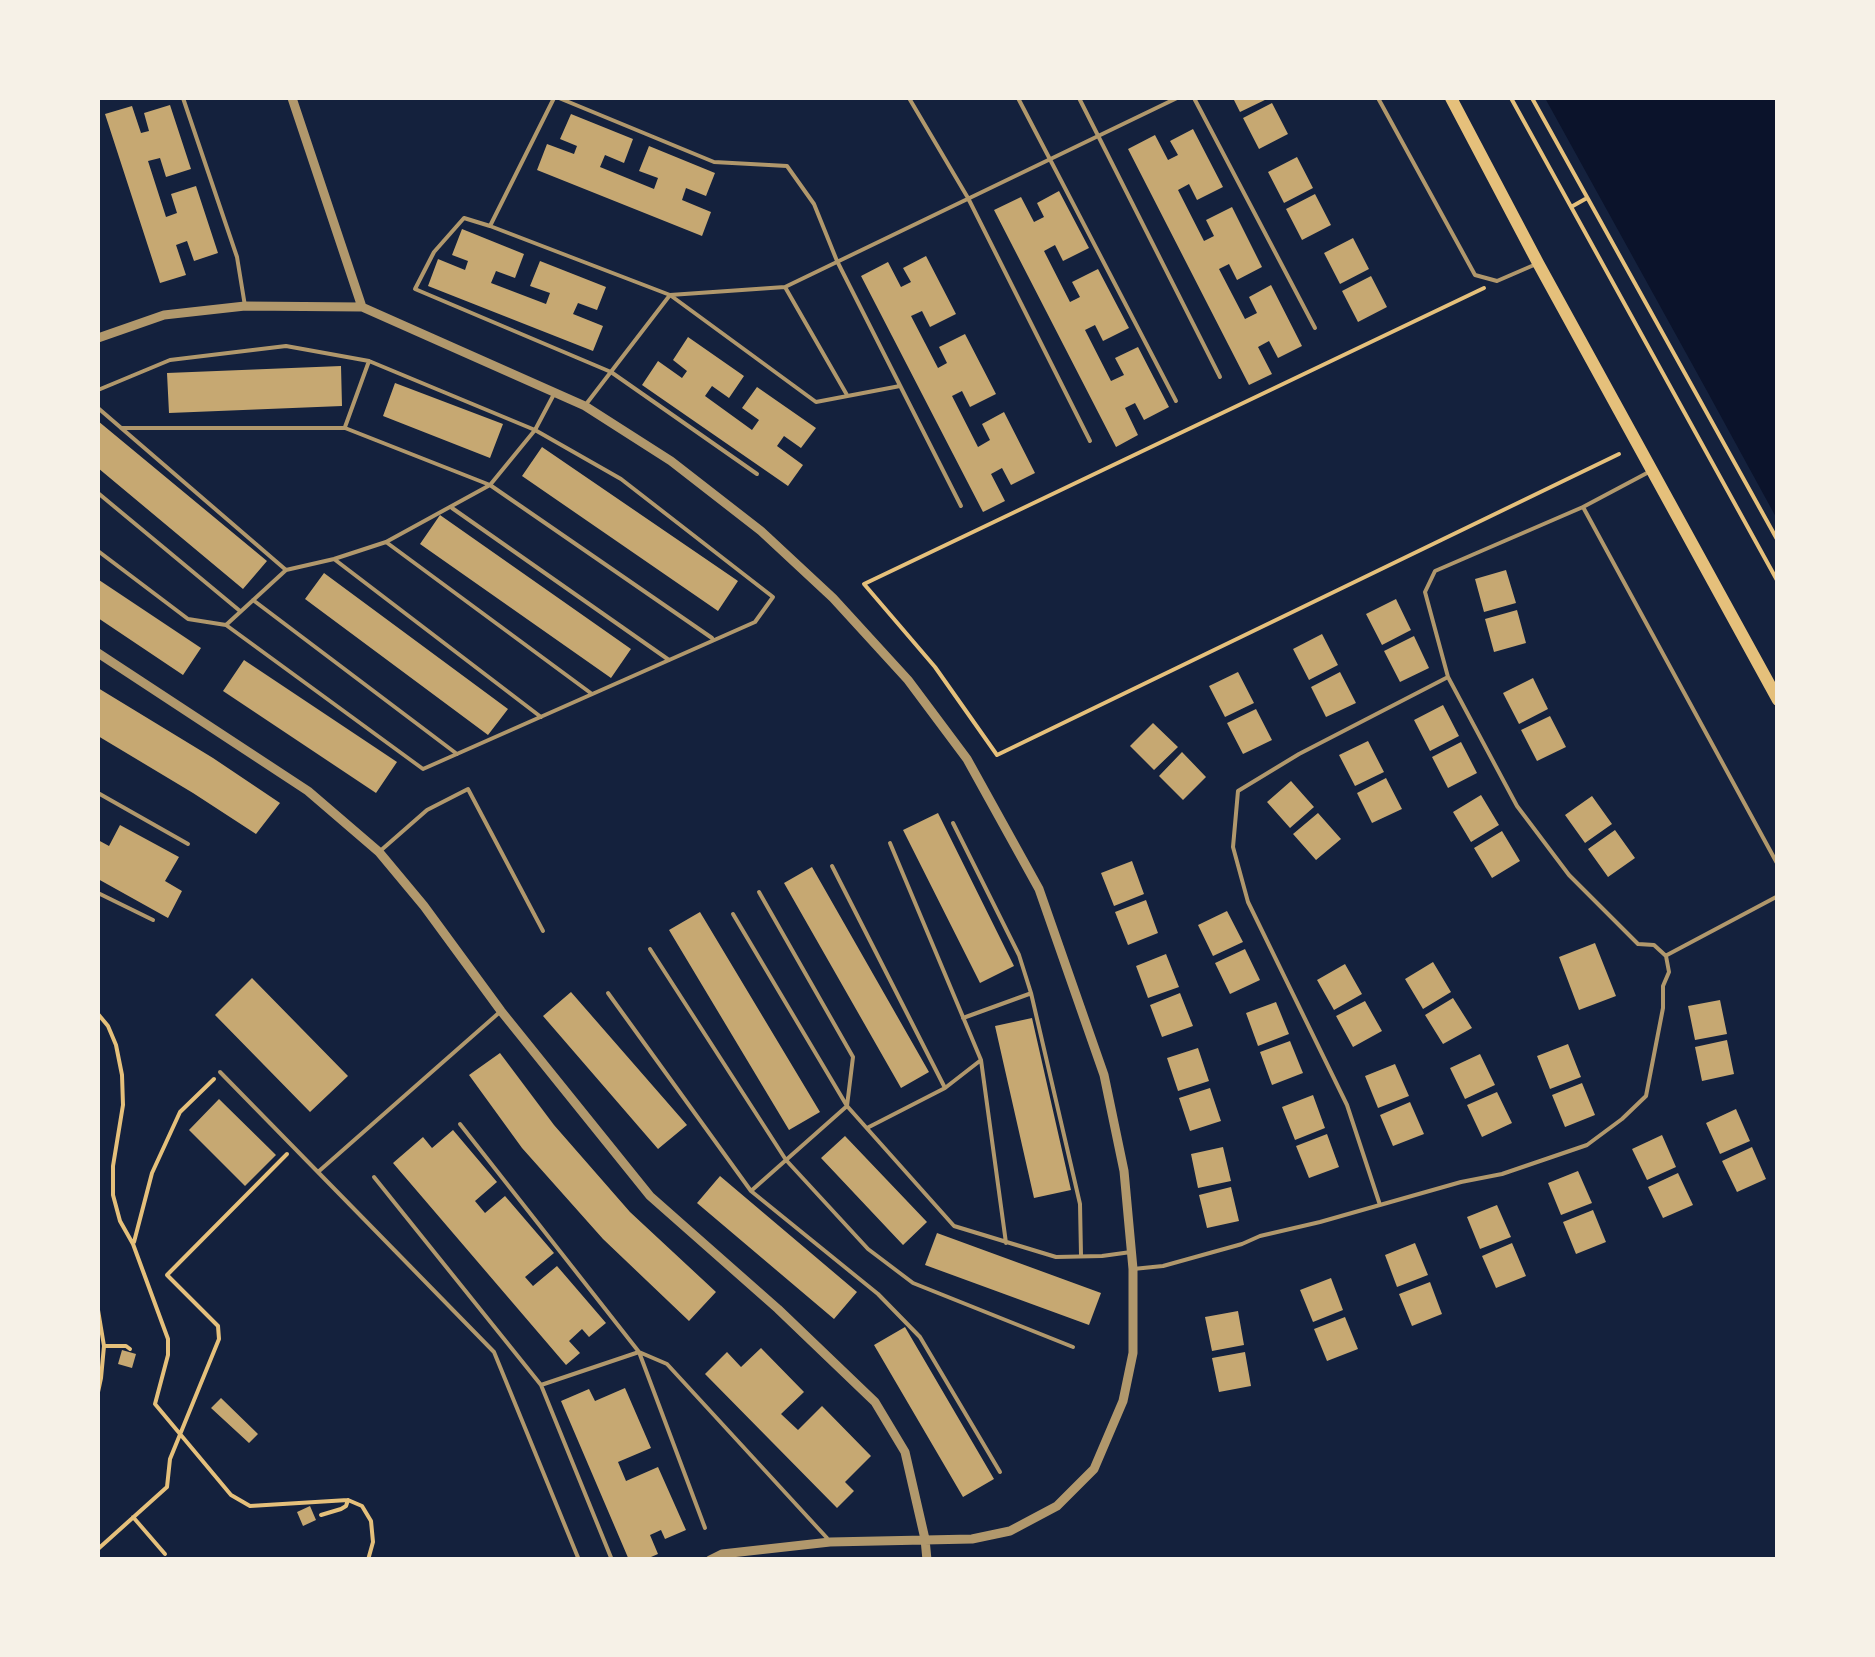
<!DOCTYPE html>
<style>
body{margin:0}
#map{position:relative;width:1875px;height:1657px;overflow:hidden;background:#14213d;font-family:Barlow,sans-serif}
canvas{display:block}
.frame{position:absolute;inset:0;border:100px solid #f6f1e7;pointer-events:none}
</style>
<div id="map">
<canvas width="1875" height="1657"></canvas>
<div class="frame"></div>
</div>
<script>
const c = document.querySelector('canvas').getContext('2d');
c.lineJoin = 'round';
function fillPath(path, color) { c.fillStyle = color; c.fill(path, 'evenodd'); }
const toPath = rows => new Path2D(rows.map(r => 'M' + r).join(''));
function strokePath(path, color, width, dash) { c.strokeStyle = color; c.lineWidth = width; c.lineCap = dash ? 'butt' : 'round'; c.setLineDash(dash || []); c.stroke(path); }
const water = toPath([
 [1545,98,1777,98,1777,519,1707,391]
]);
const building = toPath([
 [1233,98,1269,98,1240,112],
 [1272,103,1288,134,1259,149,1243,118],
 [170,105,191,169,166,177,160,158,148,161,166,217,177,213,171,194,196,186,218,253,194,261,187,241,176,245,186,275,160,283,105,114,132,106,141,133,149,131,144,113],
 [571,114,633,139,624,163,605,155,600,167,654,189,658,178,639,171,649,146,715,173,706,196,686,188,682,200,711,212,702,236,537,170,547,144,574,154,577,146,560,139],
 [1193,129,1223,187,1197,200,1189,184,1178,190,1204,241,1214,236,1206,220,1232,207,1262,267,1237,280,1229,264,1219,269,1245,319,1257,313,1249,297,1271,285,1302,346,1278,358,1269,341,1258,347,1272,374,1249,385,1128,149,1155,135,1168,160,1178,155,1170,141],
 [1297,157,1313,188,1284,203,1268,172],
 [1059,191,1089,248,1063,261,1055,245,1044,251,1070,302,1080,297,1072,282,1098,269,1129,328,1103,341,1095,325,1085,330,1111,381,1124,375,1115,358,1138,347,1169,407,1144,420,1135,403,1125,408,1138,435,1116,447,994,210,1021,197,1034,222,1044,217,1037,203],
 [1315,194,1331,225,1302,240,1286,209],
 [462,229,524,254,515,278,496,271,491,283,546,304,550,293,530,286,540,261,606,287,597,310,578,303,573,314,603,326,593,351,428,286,438,259,465,270,468,261,452,255],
 [1353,238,1369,269,1340,284,1324,253],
 [926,256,956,314,930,327,922,311,911,316,938,368,947,363,939,347,965,334,996,394,970,407,962,391,952,396,978,447,990,440,982,424,1004,412,1035,473,1011,485,1002,468,991,474,1005,501,983,512,861,276,888,262,901,287,911,282,903,268],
 [1371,276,1387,307,1358,322,1342,291],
 [688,337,744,376,729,398,712,386,705,396,752,430,759,420,742,408,757,387,816,428,801,448,784,436,777,446,803,465,788,486,642,385,658,361,682,378,687,371,673,360],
 [341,366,342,406,169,413,167,373],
 [395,383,503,424,490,458,383,416],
 [98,421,267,561,243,589,98,468],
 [542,447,738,581,718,611,522,476],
 [440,515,631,649,611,678,420,544],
 [1506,570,1516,603,1484,612,1475,579],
 [324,573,508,709,488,735,305,599],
 [99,580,201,648,183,675,98,618],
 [1396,599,1411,630,1382,645,1366,614],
 [1517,610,1526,643,1494,652,1485,619],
 [1322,634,1338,665,1309,680,1293,649],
 [1414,636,1429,668,1400,682,1384,651],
 [244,660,397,762,376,793,223,691],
 [1238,672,1254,703,1225,717,1209,686],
 [1340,672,1356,703,1326,717,1311,687],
 [1533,678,1548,709,1519,724,1503,693],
 [98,688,213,758,280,803,256,834,193,793,98,736],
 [1443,705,1459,736,1430,751,1414,720],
 [1256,709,1272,740,1243,754,1227,723],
 [1550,716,1566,747,1537,761,1521,730],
 [1153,723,1178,747,1154,770,1130,746],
 [1368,741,1384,772,1355,786,1339,755],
 [1461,742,1477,773,1448,788,1432,757],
 [1182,752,1206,777,1183,800,1159,776],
 [1386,778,1402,809,1372,823,1357,793],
 [1291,781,1314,807,1290,828,1267,802],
 [1481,795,1499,825,1471,842,1453,812],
 [1592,796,1612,824,1585,843,1565,815],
 [938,813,1014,966,980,983,903,830],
 [1318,813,1341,839,1316,860,1293,834],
 [120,825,179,857,165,881,182,891,168,918,98,879,98,840,109,846],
 [1615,830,1635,858,1608,877,1588,849],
 [1502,831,1520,861,1492,878,1474,848],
 [1132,861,1144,894,1114,906,1101,873],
 [812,867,929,1072,901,1088,784,883],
 [1146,900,1158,933,1128,945,1115,912],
 [1227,911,1243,942,1213,956,1198,925],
 [700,912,820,1112,789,1130,669,930],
 [1595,943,1616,996,1579,1010,1559,957],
 [1245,949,1260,980,1230,994,1215,963],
 [1166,954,1179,987,1148,998,1136,966],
 [1433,962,1451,992,1423,1009,1405,979],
 [1345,964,1362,994,1334,1010,1317,980],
 [252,978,348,1076,310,1112,215,1015],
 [571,992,687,1125,658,1149,543,1016],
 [1180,993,1193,1026,1162,1037,1150,1005],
 [1453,998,1472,1028,1443,1044,1425,1015],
 [1720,1000,1727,1034,1695,1040,1688,1006],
 [1365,1001,1382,1031,1353,1047,1336,1016],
 [1276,1002,1289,1034,1258,1046,1246,1013],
 [1032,1018,1071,1190,1034,1198,995,1026],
 [1727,1040,1734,1074,1702,1081,1695,1047],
 [1290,1041,1303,1073,1272,1085,1260,1052],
 [1568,1044,1581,1077,1550,1089,1537,1056],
 [1198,1048,1209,1081,1178,1091,1167,1058],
 [500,1053,554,1125,630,1212,716,1292,689,1321,603,1239,522,1148,469,1075],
 [1480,1054,1495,1085,1465,1099,1450,1068],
 [1395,1064,1409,1096,1378,1108,1365,1076],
 [1582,1083,1595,1115,1565,1127,1552,1095],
 [1210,1088,1221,1121,1190,1131,1179,1098],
 [1497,1092,1512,1123,1482,1137,1467,1105],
 [1313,1095,1325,1128,1295,1140,1282,1107],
 [219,1099,276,1155,245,1186,189,1130],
 [1410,1102,1424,1134,1393,1146,1380,1115],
 [1736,1109,1750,1141,1720,1154,1706,1123],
 [453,1130,497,1182,475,1201,485,1213,505,1196,554,1253,525,1277,533,1286,557,1266,606,1323,589,1337,582,1329,569,1341,580,1353,566,1365,393,1163,423,1137,432,1148],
 [1327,1134,1339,1167,1309,1178,1296,1146],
 [1662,1135,1676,1167,1647,1180,1632,1149],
 [845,1136,927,1222,903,1245,821,1158],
 [1223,1147,1231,1181,1198,1188,1191,1154],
 [1752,1147,1766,1179,1737,1192,1722,1161],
 [1578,1171,1592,1203,1561,1215,1548,1183],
 [1678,1173,1693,1205,1663,1218,1648,1187],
 [720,1176,857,1292,834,1319,697,1203],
 [1231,1187,1239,1221,1207,1228,1199,1195],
 [1497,1205,1511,1237,1480,1249,1467,1217],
 [1593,1210,1606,1242,1576,1254,1563,1222],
 [937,1233,1101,1293,1089,1325,925,1265],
 [1415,1243,1428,1275,1397,1287,1385,1255],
 [1512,1243,1526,1276,1496,1288,1482,1256],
 [1331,1278,1343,1310,1313,1322,1300,1290],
 [1430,1282,1442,1314,1412,1326,1399,1294],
 [1238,1311,1244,1345,1212,1351,1205,1317],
 [1345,1317,1358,1349,1327,1361,1314,1329],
 [905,1327,994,1479,963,1497,874,1345],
 [761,1348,804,1392,781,1414,798,1430,822,1406,871,1456,845,1482,854,1491,837,1508,705,1374,727,1352,741,1367],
 [122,1350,136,1354,132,1368,118,1364],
 [1245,1352,1251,1386,1219,1392,1212,1358],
 [625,1388,651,1448,618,1462,626,1481,658,1467,686,1530,665,1539,661,1530,650,1535,658,1554,644,1560,629,1560,561,1401,589,1389,595,1401],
 [221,1398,258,1434,249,1443,211,1408],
 [310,1506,316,1520,303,1526,297,1512]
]);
const path = toPath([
 [1511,98,1778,582],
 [1532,98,1778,541],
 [1571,207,1587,198],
 [1484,288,864,584,935,667,997,755,1619,454],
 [98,1014,108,1026,116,1045,122,1075,123,1105,113,1166,113,1195,120,1221,133,1244,168,1339,168,1355,155,1404,231,1495,250,1506,348,1500,362,1506,371,1521,373,1542,368,1560],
 [134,1242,152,1173,180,1112,214,1079],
 [98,1310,104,1346,101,1378,98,1392],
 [104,1346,126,1346,130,1349],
 [321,1515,341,1509,346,1506,348,1500],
 [133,1517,165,1554],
 [98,1549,167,1487,170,1459,219,1339,218,1326,167,1275,287,1154]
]);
const service = toPath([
 [183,98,237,257,245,306],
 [554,98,490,226,670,295,816,402,900,386],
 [559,98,714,162,787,166,814,204,837,261,961,506],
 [909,98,968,198,1090,441],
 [1018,98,1176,401],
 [1079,98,1220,377],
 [1194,98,1315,328],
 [1378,98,1475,275,1497,281,1534,265],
 [490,226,464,218,434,252,415,289,611,372,757,474],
 [785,287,847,395],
 [98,390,170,360,286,346,369,361,535,430,621,479,773,597,755,622,423,769,226,625],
 [587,403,670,295,785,287,1177,98],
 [98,408,286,570],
 [345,427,369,361],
 [121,428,345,428,490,485,712,638],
 [98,493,240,611],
 [1583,507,1778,865],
 [452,508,669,660],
 [386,542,592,694],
 [98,551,188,619,226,625,286,570,334,559,386,542,490,485,535,430,553,396],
 [334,559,541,717],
 [253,600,457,754],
 [98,793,188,844],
 [953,823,1019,955,1031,993,1080,1204,1081,1255],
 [890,843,981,1060,1006,1243],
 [379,852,427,810,468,789,543,931],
 [832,866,945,1088],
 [98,893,153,920],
 [733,914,847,1106,954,1226,1056,1257,1102,1256,1131,1252],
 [650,949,786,1160,868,1249,913,1283,1073,1347],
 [1667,955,1778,896],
 [608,993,751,1191,878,1294,920,1337,1000,1472],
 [963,1018,1029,994],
 [220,1072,494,1352,579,1560],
 [460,1124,639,1352,705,1528],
 [867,1128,945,1088,981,1060],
 [318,1172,501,1011],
 [374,1177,541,1385,612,1560],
 [751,1191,847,1106,853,1057,759,892],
 [1380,1205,1347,1105,1248,902,1233,847,1238,791,1299,754,1448,677],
 [1133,1269,1163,1266,1242,1244,1260,1236,1320,1222,1461,1182,1502,1174,1587,1145,1622,1119,1646,1096,1663,1008,1663,986,1669,972,1666,956,1654,945,1638,944,1569,875,1517,806,1448,677,1425,592,1435,571,1583,507,1647,473],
 [541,1385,639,1352,667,1364,827,1538]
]);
const minor = toPath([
 [292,98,362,307],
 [98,338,164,315,245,306,362,307,585,406,671,461,761,531,833,598,908,680,967,759,1039,889,1104,1075,1124,1171,1133,1269,1133,1353,1123,1401,1094,1469,1057,1506,1010,1531,972,1539,830,1542,722,1554,710,1560],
 [98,653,308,791,379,852,424,906,501,1011,650,1196,778,1309,875,1402,905,1452,925,1539,927,1560]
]);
const secondary = toPath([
 [1451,98,1538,263,1778,700]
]);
fillPath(water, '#0b132b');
fillPath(building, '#c6a872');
strokePath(path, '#e5c07b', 4);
strokePath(service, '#b1986c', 4);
strokePath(minor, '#b1986c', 9);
strokePath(secondary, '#e5c07b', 12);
</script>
